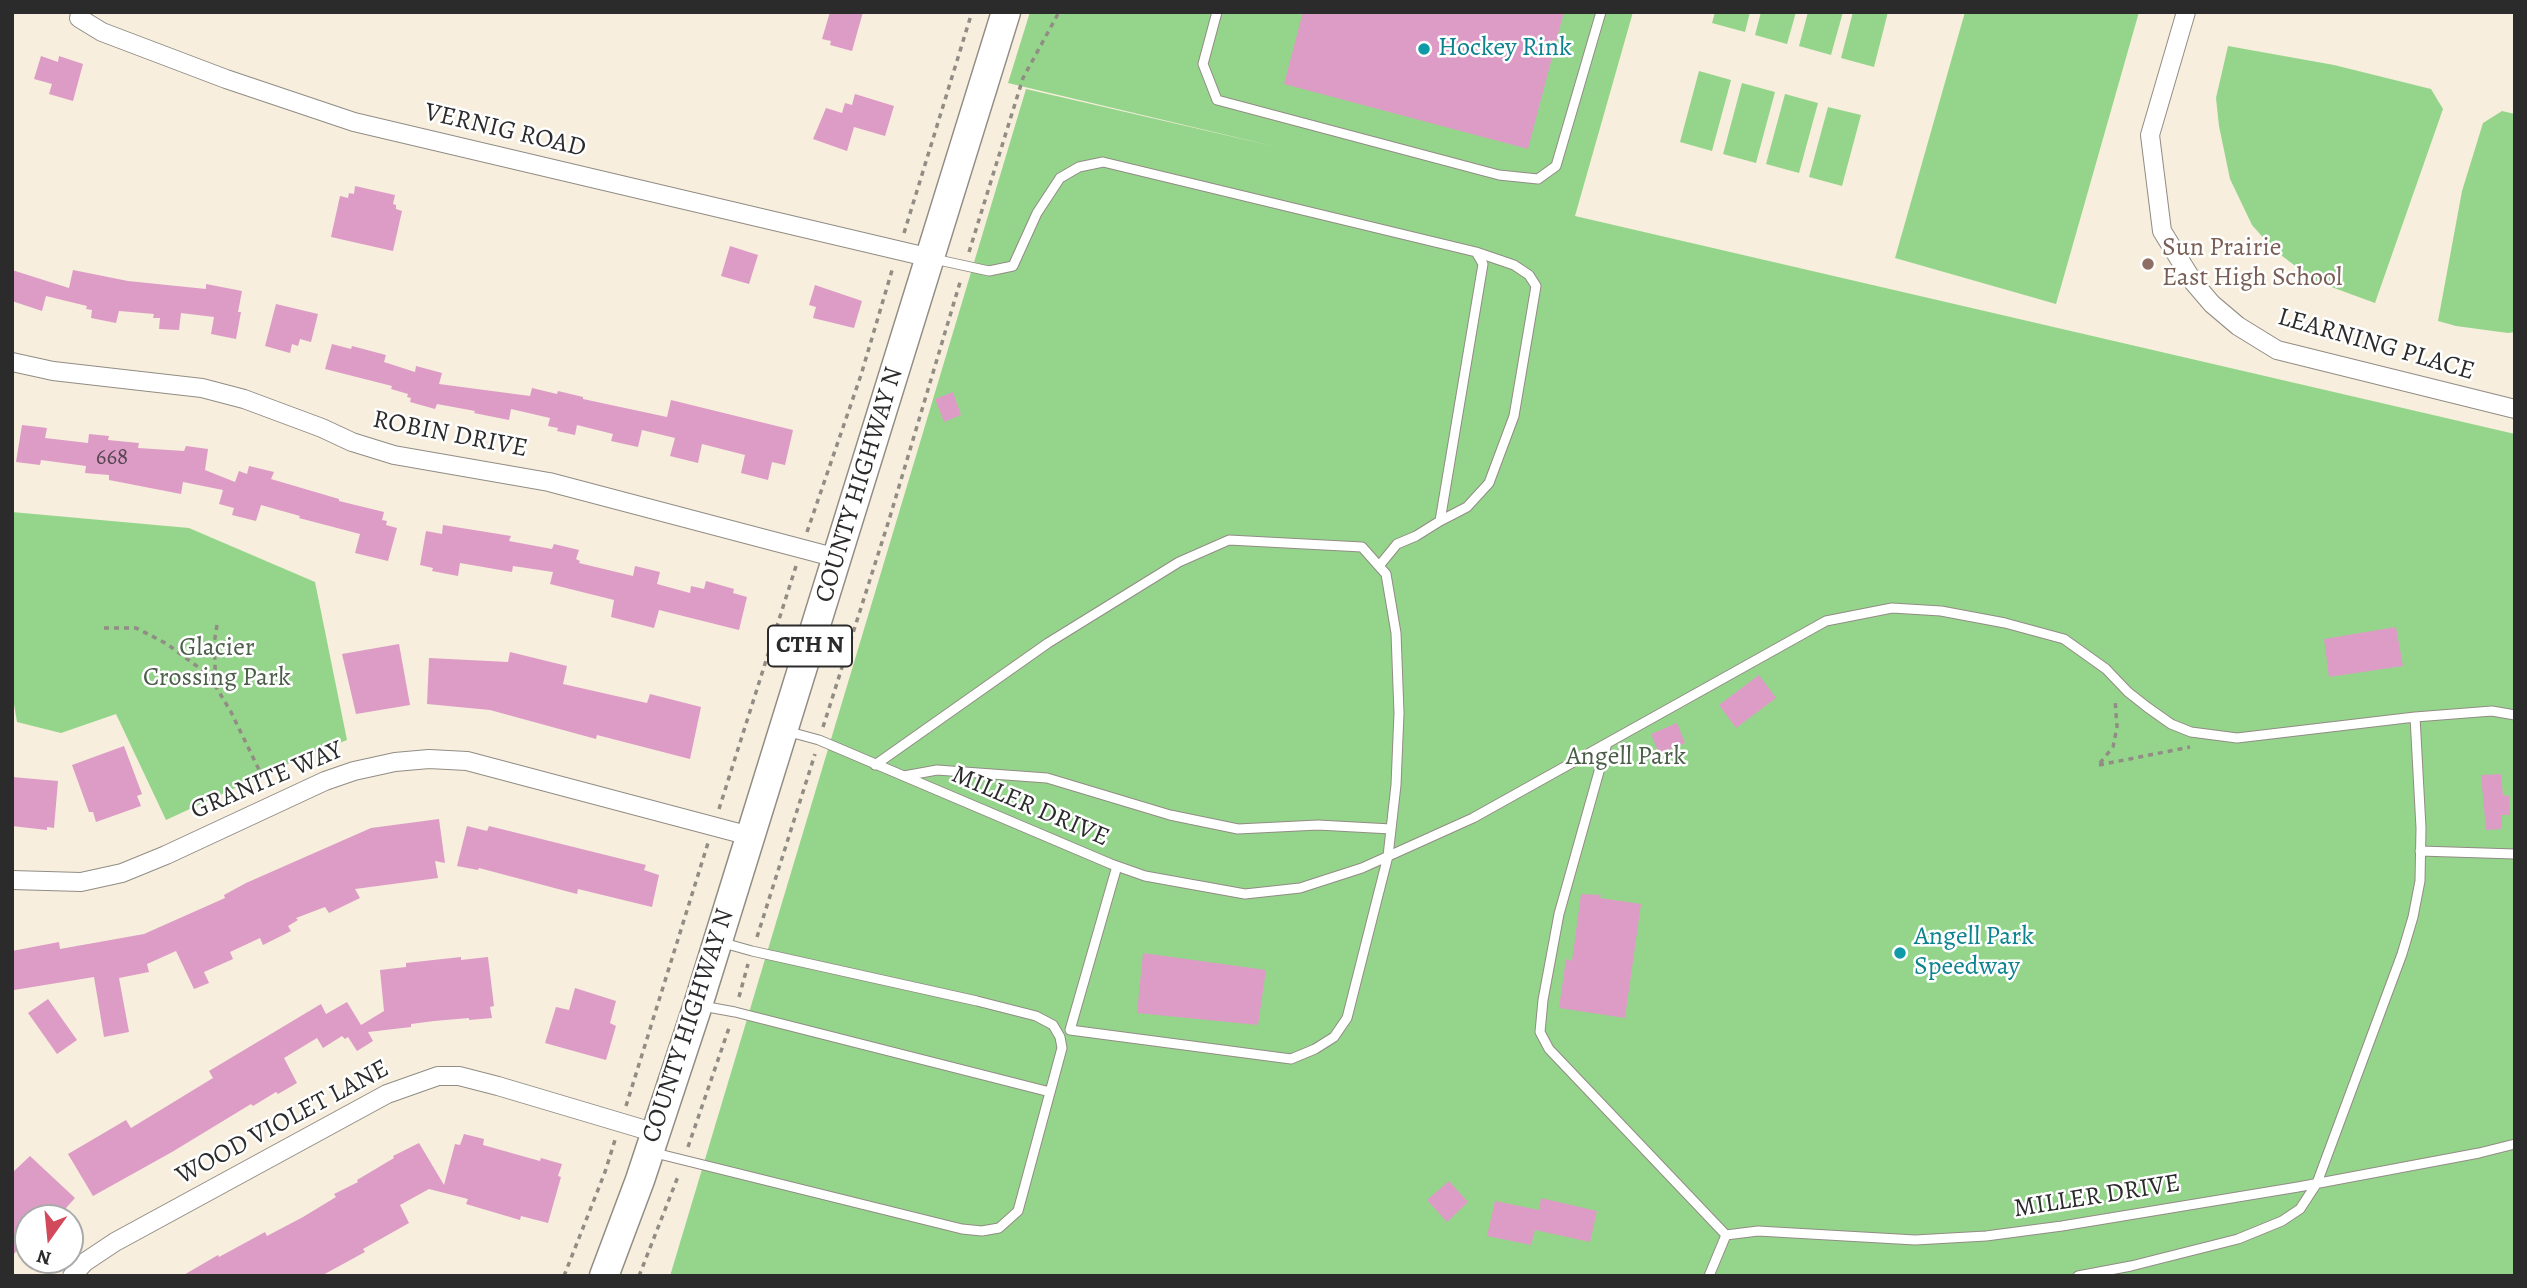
<!DOCTYPE html>
<style>
body{margin:0}
#map{position:relative;width:2527px;height:1288px;overflow:hidden;background:#f7eedd;font-family:Alegreya,serif}
canvas{display:block}
.frame{position:absolute;inset:0;border:14px solid #2b2b2b;pointer-events:none}
.north{position:absolute;left:14px;top:1204px;width:70px;height:70px;box-sizing:border-box;background:#fff;border:2px solid #aaa;border-radius:50%;rotate:195deg;font-size:19px;font-weight:700;line-height:28px;text-align:center;color:#2b2b2b}
.north::after{content:'';display:block;margin:auto;width:24px;height:32px;background:#d1495b;clip-path:polygon(50% 0,100% 100%,50% 72%,0 100%)}
</style>
<div id="map">
<canvas width="2527" height="1288"></canvas>
<div class="frame"></div>
<div class="north">N</div>
</div>
<script>
const c = document.querySelector('canvas').getContext('2d');
c.lineJoin = 'round';
function fillPath(path, color) { c.fillStyle = color; c.fill(path, 'evenodd'); }
const toPath = rows => new Path2D(rows.map(r => 'M' + r).join(''));
function strokePath(path, color, width, dash) { c.strokeStyle = color; c.lineWidth = width; c.lineCap = dash ? 'butt' : 'round'; c.setLineDash(dash || []); c.stroke(path); }
function drawText(font, color, halo, rows, align = 'center') {
  c.font = font + ' Alegreya,serif'; c.lineWidth = 5; c.setLineDash([]); c.textBaseline = 'middle'; c.strokeStyle = halo; c.fillStyle = color; for (const [text, x, y, turn = 0] of rows) {
    c.save(); c.translate(x, y); c.rotate((+turn || 0) * Math.PI / 180); c.textAlign = isNaN(turn) ? turn : align; if (halo) c.strokeText(text, 0, 0); c.fillText(text, 0, 0); c.restore();
  }
}
const green = toPath([
 [1030,12,1633,12,1575,216,2515,434,2515,1276,670,1276,1026,89,1277,147,1008,83],
 [1715,12,1750,12,1745,32,1712,23],
 [1761,12,1796,12,1787,44,1755,35],
 [1808,12,1843,12,1831,55,1799,46],
 [1853,12,1888,12,1874,67,1841,58],
 [1965,12,2139,12,2056,304,1895,258],
 [2228,46,2334,65,2431,89,2443,109,2375,303,2315,281,2273,249,2252,225,2230,179,2219,126,2216,98],
 [1699,71,1731,80,1712,151,1680,142],
 [1742,83,1775,92,1756,163,1723,154],
 [1785,94,1818,103,1799,173,1766,164],
 [1828,107,1861,115,1842,186,1809,177],
 [2502,111,2515,114,2515,332,2508,333,2456,326,2438,321,2462,191,2483,123],
 [12,512,189,528,315,582,347,740,307,755,166,820,116,714,61,733,17,722,12,692]
]);
const building = toPath([
 [830,12,863,12,852,51,830,45,831,41,822,39],
 [1303,12,1564,12,1528,149,1284,84],
 [41,56,58,62,59,56,83,64,73,101,49,94,52,84,34,79],
 [855,94,894,106,885,136,854,127,847,151,813,139,826,108,842,113,845,103,852,105],
 [355,186,395,195,393,204,396,205,396,209,402,211,393,251,331,237,340,196,348,198,349,193,354,194],
 [730,246,758,255,749,284,721,276],
 [12,270,69,288,73,270,128,281,206,289,206,284,242,291,238,312,241,312,236,339,211,334,214,317,181,313,179,330,159,329,160,318,153,318,154,314,119,311,116,323,91,318,92,310,86,309,87,306,46,296,42,311,12,301],
 [815,285,862,301,854,328,813,318,816,307,809,305],
 [276,304,318,314,311,342,300,339,298,346,292,344,290,353,265,346],
 [332,344,351,349,352,346,386,355,384,362,415,372,416,366,442,373,439,384,530,396,532,388,557,394,558,391,583,397,583,399,667,417,671,400,793,430,785,465,772,462,768,480,741,473,745,455,702,444,698,463,670,456,675,438,642,430,638,447,611,441,613,434,577,425,575,435,557,431,558,428,548,426,550,418,511,409,509,420,474,413,475,411,437,404,435,409,410,402,411,398,407,397,408,394,391,389,392,386,325,369],
 [953,392,961,415,944,422,935,399],
 [22,425,47,428,45,438,88,443,89,434,109,436,108,440,139,443,138,448,184,451,186,446,208,449,205,470,235,482,239,471,247,474,249,466,274,472,271,479,339,499,339,501,384,512,382,520,387,521,386,525,397,528,388,561,355,553,360,534,299,518,300,516,261,505,256,521,232,515,234,508,219,504,223,490,183,482,181,494,109,480,109,475,85,473,86,466,41,460,40,465,16,462],
 [443,525,511,536,509,541,552,549,554,544,579,550,576,559,580,561,579,563,633,576,635,566,660,572,657,584,690,593,691,586,704,589,706,581,734,589,733,593,747,597,739,630,659,610,654,628,611,617,614,600,550,584,553,572,513,566,512,572,460,563,458,576,432,571,433,568,420,565,426,531,442,534],
 [2396,627,2403,666,2329,677,2324,639],
 [399,644,410,705,356,714,342,654],
 [510,652,567,666,563,684,647,703,650,694,701,707,690,759,597,735,596,739,490,710,427,704,429,658,508,662],
 [1759,675,1776,698,1736,728,1719,705],
 [1677,723,1685,743,1659,754,1651,734],
 [124,746,142,794,137,796,141,806,96,822,93,812,89,812,72,765],
 [2501,774,2503,795,2509,796,2510,815,2502,815,2502,829,2486,830,2481,775],
 [12,777,58,781,54,828,47,827,47,830,12,826],
 [439,819,445,863,435,861,438,878,355,889,360,898,329,913,325,907,296,918,298,920,288,926,291,931,263,945,260,938,230,952,233,959,204,972,209,983,194,989,176,951,147,964,149,972,119,978,129,1032,104,1037,94,977,14,990,12,951,59,942,60,949,144,934,225,898,224,895,246,883,371,828],
 [467,826,487,831,489,826,646,865,644,870,659,875,652,907,578,889,577,894,479,868,478,870,457,866],
 [1581,894,1601,895,1600,898,1641,904,1625,1018,1559,1008,1566,959,1572,961],
 [1143,953,1266,970,1258,1025,1137,1013],
 [461,957,461,960,488,957,494,1006,490,1007,492,1018,469,1020,469,1018,434,1021,411,1024,411,1027,368,1032,373,1041,357,1051,348,1037,345,1039,342,1036,323,1048,317,1038,284,1058,297,1083,278,1094,276,1092,253,1106,251,1104,172,1152,93,1196,68,1154,126,1120,131,1128,213,1078,209,1071,321,1004,326,1014,347,1002,361,1025,384,1011,380,970,406,967,406,963],
 [575,988,616,1001,610,1023,616,1026,606,1060,545,1043,556,1007,569,1010],
 [48,999,77,1040,57,1054,28,1013],
 [464,1134,484,1139,483,1145,540,1161,541,1158,562,1164,558,1176,561,1177,548,1223,521,1216,520,1220,466,1204,468,1199,429,1189,400,1205,409,1223,363,1249,365,1252,321,1276,182,1276,218,1255,219,1257,265,1232,267,1236,303,1217,336,1197,334,1194,358,1182,357,1180,394,1158,393,1156,419,1143,444,1185,455,1144,460,1145],
 [30,1156,75,1198,57,1218,28,1218,28,1239,12,1256,12,1173],
 [1449,1181,1468,1202,1447,1222,1427,1200],
 [1541,1198,1597,1211,1590,1242,1535,1230,1531,1245,1487,1236,1495,1201,1539,1210]
]);
const path = toPath([
 [904,233,972,12],
 [969,252,1023,78,1059,12],
 [807,532,861,375,893,267],
 [217,625,214,644,216,687,231,712,265,782],
 [104,628,136,628,148,634,167,644,198,667,215,685],
 [823,727,889,520,961,279],
 [2100,763,2113,747,2117,727,2115,699],
 [2099,765,2190,747],
 [719,809,796,566],
 [757,937,815,754],
 [739,997,748,964],
 [626,1106,708,843],
 [688,1147,730,1025],
 [564,1276,605,1172,615,1140],
 [639,1276,679,1174]
]);
const lane = toPath([
 [1217,12,1203,64,1217,100,1499,175,1538,179,1556,166,1601,12],
 [934,259,989,271,1013,266,1037,213,1060,178,1079,167,1103,162,1476,252,1483,264,1440,521,1416,536,1397,544,1379,566],
 [1440,521,1467,507,1489,483,1514,416,1536,286,1529,275,1514,265,1476,252],
 [786,731,819,740,1111,864,1145,876,1245,894,1300,888,1362,868,1473,818,1826,621,1892,608,1941,611,2005,623,2064,639,2106,669,2128,692,2147,707,2171,724,2191,732,2237,738,2415,717,2492,711,2515,715],
 [1607,743,1559,914,1543,1000,1540,1032,1549,1049,1726,1235],
 [875,765,1048,643,1179,562,1229,540,1362,547,1386,574,1396,633,1399,713,1396,785,1388,856,1347,1018,1334,1037,1315,1049,1291,1059,1070,1030,1117,866],
 [904,776,937,770,1047,778,1170,815,1238,829,1318,825,1391,829],
 [2420,851,2515,854],
 [702,1006,735,1012,1050,1092],
 [655,1153,962,1229,982,1231,999,1228,1018,1211,1062,1048,1060,1037,1053,1025,1036,1016,977,1001,752,951,720,942],
 [1726,1235,1758,1231,1915,1240,1986,1236,2062,1226,2298,1187,2479,1153,2515,1144],
 [1709,1276,1726,1235],
 [2078,1276,2131,1266,2238,1239,2282,1221,2300,1209,2317,1183,2402,954,2413,917,2420,881,2421,828,2415,717]
]);
const street = toPath([
 [2186,12,2150,135,2162,231,2194,283,2212,304,2238,326,2277,350,2515,409],
 [79,18,102,32,226,79,354,122,931,258],
 [12,362,53,371,202,388,244,399,322,428,352,442,394,455,549,482,837,558],
 [12,880,81,882,122,873,166,855,325,781,354,771,395,762,429,759,467,761,750,836],
 [72,1276,85,1262,115,1242,387,1094,438,1076,459,1076,498,1086,656,1133]
]);
const primary = toPath([
 [604,1276,640,1180,698,1005,1006,12]
]);
const markers = [
 [1424,49,7,"#0f9aa8"],
 [2148,264,7,"#8d6e63"],
 [1900,953,7,"#0f9aa8"]
];
const numberNames = [
 ["668",112,458]
];
const shields = [
 [810,646,84]
];
const shieldNames = [
 ["CTH N",810,646]
];
const cultureNames = [
 ["Hockey Rink",1438,49],
 ["Angell Park",1914,938],
 ["Speedway",1914,968]
];
const streetNames = [
 ["VERNIG ROAD",505,131,13],
 ["LEARNING PLACE",2376,345,16],
 ["ROBIN DRIVE",450,435,11],
 ["COUNTY HIGHWAY N",860,485,-73],
 ["GRANITE WAY",267,781,-23],
 ["MILLER DRIVE",1030,807,23],
 ["COUNTY HIGHWAY N",689,1026,-72],
 ["WOOD VIOLET LANE",283,1123,-28],
 ["MILLER DRIVE",2097,1197,-9]
];
const educationNames = [
 ["Sun Prairie",2162,249],
 ["East High School",2162,279]
];
const parkNames = [
 ["Glacier",217,649],
 ["Crossing Park",217,679],
 ["Angell Park",1626,758]
];
fillPath(green, '#95d58b');
fillPath(building, '#dd9cc6');
strokePath(lane, '#918c84', 11);
strokePath(street, '#918c84', 20);
strokePath(primary, '#918c84', 31);
strokePath(path, '#918c84', 3.5, [5, 5]);
strokePath(lane, '#fff', 9);
strokePath(street, '#fff', 18);
strokePath(primary, '#fff', 28);
for (const [x, y, r, color] of markers) { const dot = new Path2D(); dot.arc(x, y, r, 0, 2 * Math.PI); c.fillStyle = color; c.fill(dot); strokePath(dot, '#fff', 2.5); }
drawText('23px', '#584752', null, numberNames);
for (const [x, y, w] of shields) { const box = new Path2D(); box.roundRect(x - w / 2, y - 20.5, w, 41, 5); c.fillStyle = '#fff'; c.fill(box); strokePath(box, '#2b2b2b', 2); }
drawText('bold 24px', '#2b2b2b', null, shieldNames);
drawText('26px', '#0d838f', '#fff', cultureNames, 'left');
drawText('26px', '#2b2b2b', '#fff', streetNames);
drawText('26px', '#785e54', '#fff', educationNames, 'left');
drawText('26px', '#4b5e48', '#fff', parkNames);
</script>
